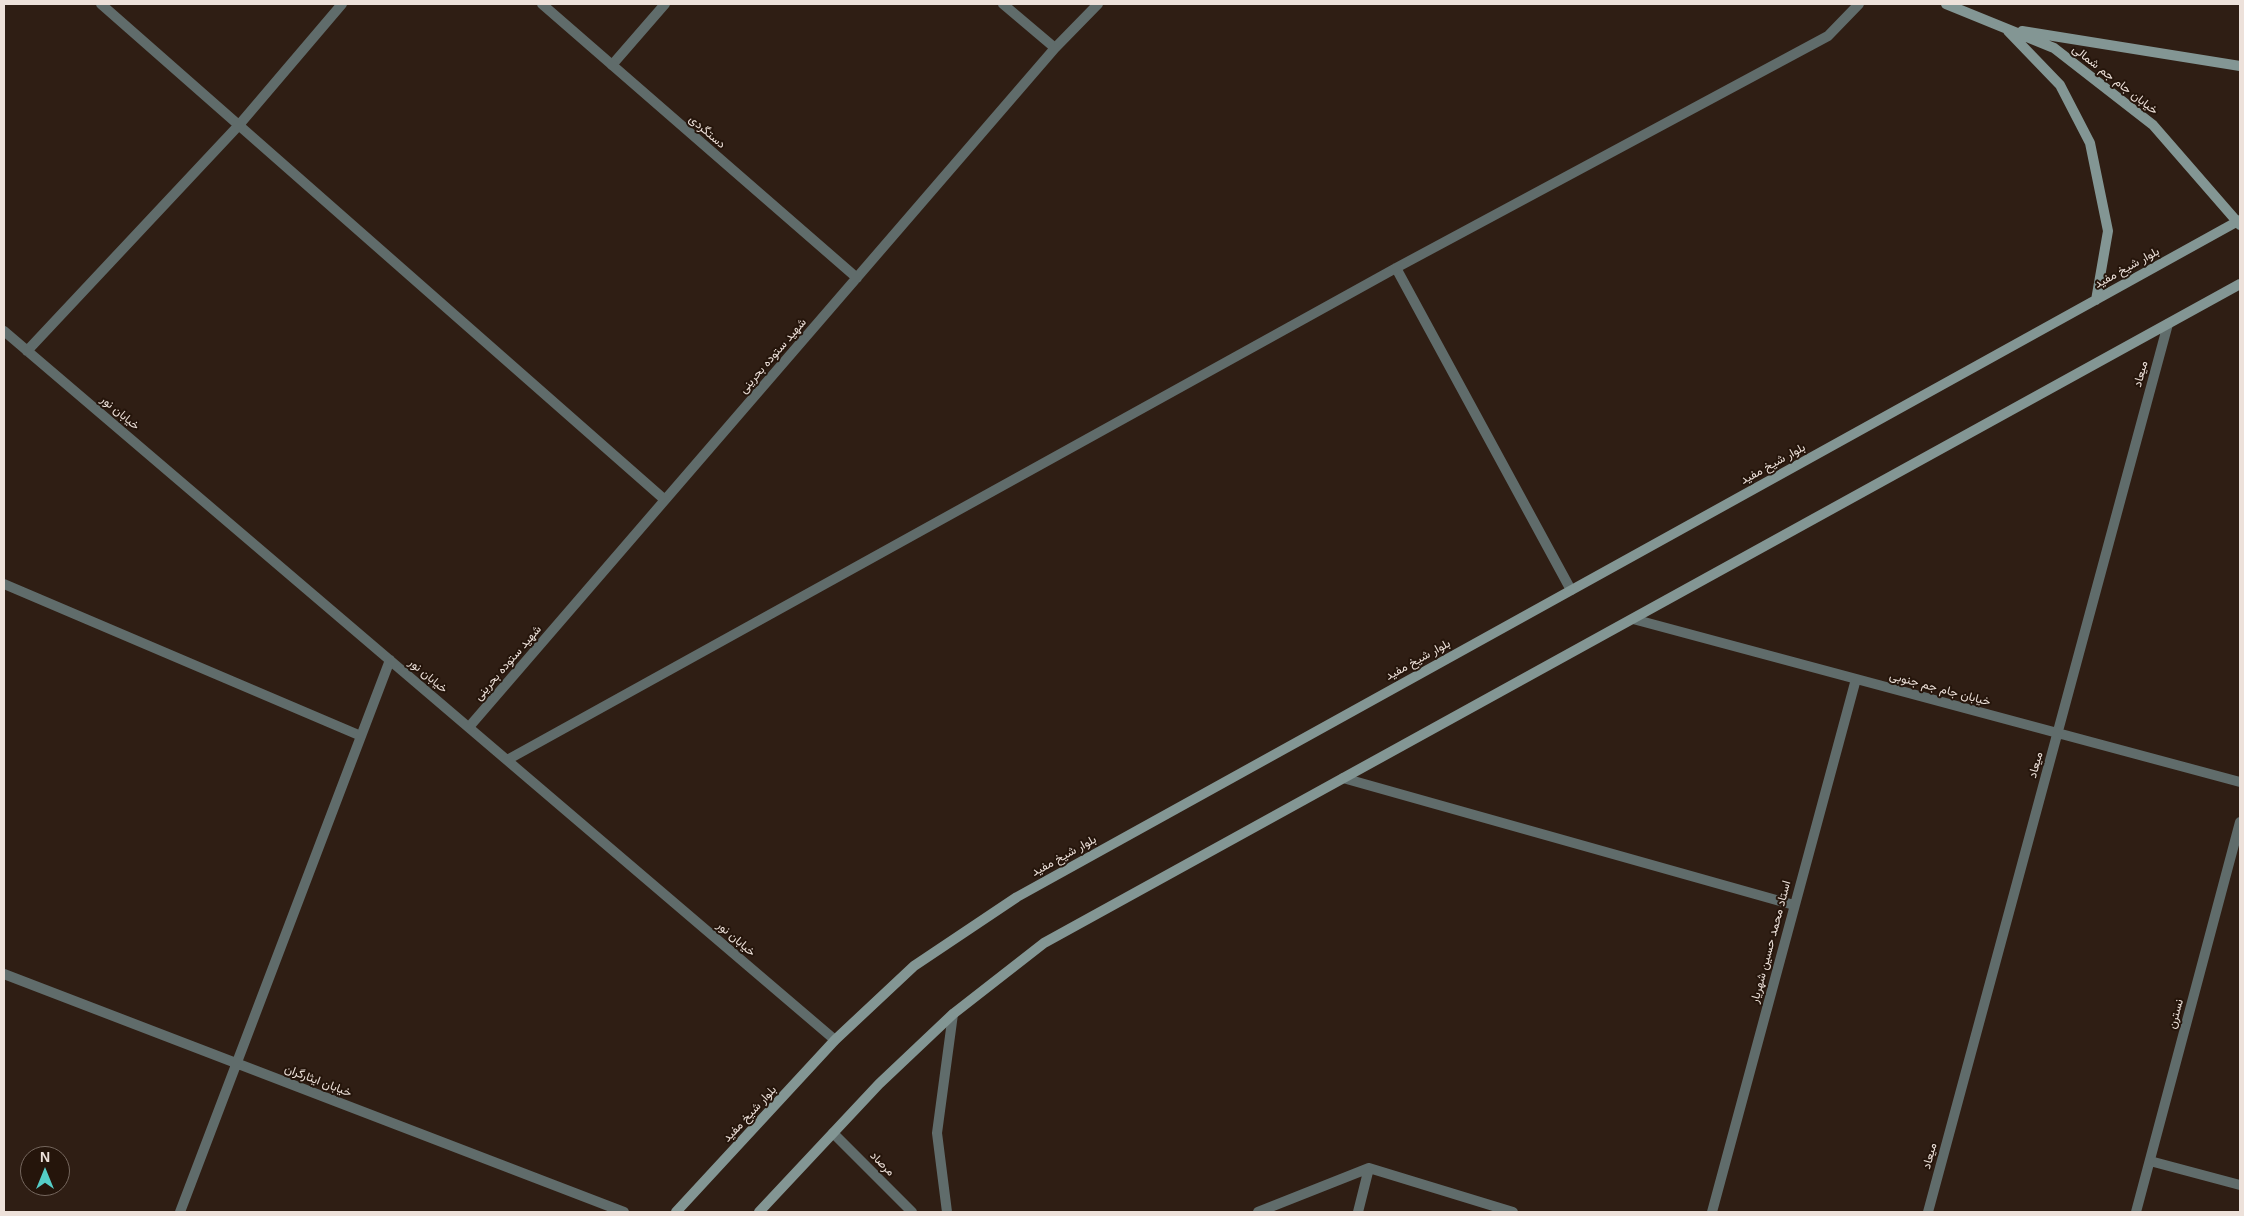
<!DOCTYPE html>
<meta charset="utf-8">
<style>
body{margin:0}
#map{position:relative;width:2244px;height:1216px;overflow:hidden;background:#2f1e14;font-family:Helvetica,sans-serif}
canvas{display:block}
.frame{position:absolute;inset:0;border:5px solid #ede1da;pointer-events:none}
.north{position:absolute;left:20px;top:1146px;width:50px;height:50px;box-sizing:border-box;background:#25150b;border:1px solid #75675e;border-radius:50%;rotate:0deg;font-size:14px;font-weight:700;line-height:20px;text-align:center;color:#ede1da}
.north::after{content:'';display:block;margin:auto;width:18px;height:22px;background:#54cdc7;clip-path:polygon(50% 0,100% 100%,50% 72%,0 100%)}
</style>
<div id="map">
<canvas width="2244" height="1216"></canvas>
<div class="frame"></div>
<div class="north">N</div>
</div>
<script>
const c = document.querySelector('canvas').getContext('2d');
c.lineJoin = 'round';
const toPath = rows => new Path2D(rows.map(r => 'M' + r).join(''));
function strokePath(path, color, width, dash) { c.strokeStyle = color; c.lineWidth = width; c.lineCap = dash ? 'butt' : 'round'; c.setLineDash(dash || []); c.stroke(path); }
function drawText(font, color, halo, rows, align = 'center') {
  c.font = font + ' Helvetica,Vazirmatn,sans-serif'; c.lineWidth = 4; c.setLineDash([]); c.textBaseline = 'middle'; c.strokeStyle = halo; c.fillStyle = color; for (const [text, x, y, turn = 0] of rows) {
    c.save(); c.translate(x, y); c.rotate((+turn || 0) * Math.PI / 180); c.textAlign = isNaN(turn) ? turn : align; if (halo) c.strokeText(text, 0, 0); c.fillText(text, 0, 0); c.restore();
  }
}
const lane = toPath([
 [612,65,665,4]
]);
const street = toPath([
 [101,4,665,500],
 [542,4,857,278],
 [1003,4,1055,48],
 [1396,268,1571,590],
 [4,331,835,1040],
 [27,351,239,125,342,4],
 [4,584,361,736],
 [1633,619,2240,782],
 [469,727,1055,48,1098,4],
 [507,760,1396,268,1828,36,1859,4],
 [1343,778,1794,905],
 [4,974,624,1212],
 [833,1133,912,1212],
 [2150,1161,2240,1185],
 [180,1212,390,660],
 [947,1212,937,1133,953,1014],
 [1258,1212,1369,1168,1513,1212],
 [1358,1212,1369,1168],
 [1712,1212,1856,679],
 [1928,1212,2168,324],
 [2136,1212,2240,822]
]);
const secondary = toPath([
 [1946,4,2054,48,2153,125,2240,225],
 [2008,31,2060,85,2090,143,2108,231,2096,300],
 [2022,31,2240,66],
 [676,1212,835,1040,914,966,1017,897,2240,220],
 [759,1212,879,1084,953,1014,1044,943,2240,284]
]);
const streetNames = [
 ["خیابان جام جم شمالی",2115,80,38],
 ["دستگردی",707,132,41],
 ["بلوار شیخ مفید",2127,268,-29],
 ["شهید ستوده بحرینی",773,356,-49],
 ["میعاد",2141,374,-75],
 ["خیابان نور",120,413,40],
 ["بلوار شیخ مفید",1773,464,-29],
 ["بلوار شیخ مفید",1418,660,-29],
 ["شهید ستوده بحرینی",508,663,-49],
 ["خیابان نور",428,676,40],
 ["خیابان جام جم جنوبی",1940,689,15],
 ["میعاد",2036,765,-75],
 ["بلوار شیخ مفید",1064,856,-29],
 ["خیابان نور",736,939,41],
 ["استاد محمد حسین شهریار",1771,942,-75],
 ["نسترن",2176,1014,-75],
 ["خیابان ایثارگران",318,1081,21],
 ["بلوار شیخ مفید",750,1114,-47],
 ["میعاد",1930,1156,-75],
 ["مرصاد",882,1164,45]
];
strokePath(lane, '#606c6b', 10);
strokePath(street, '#606c6b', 10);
strokePath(secondary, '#839694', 10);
drawText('12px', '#ede1da', '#25150b', streetNames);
</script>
